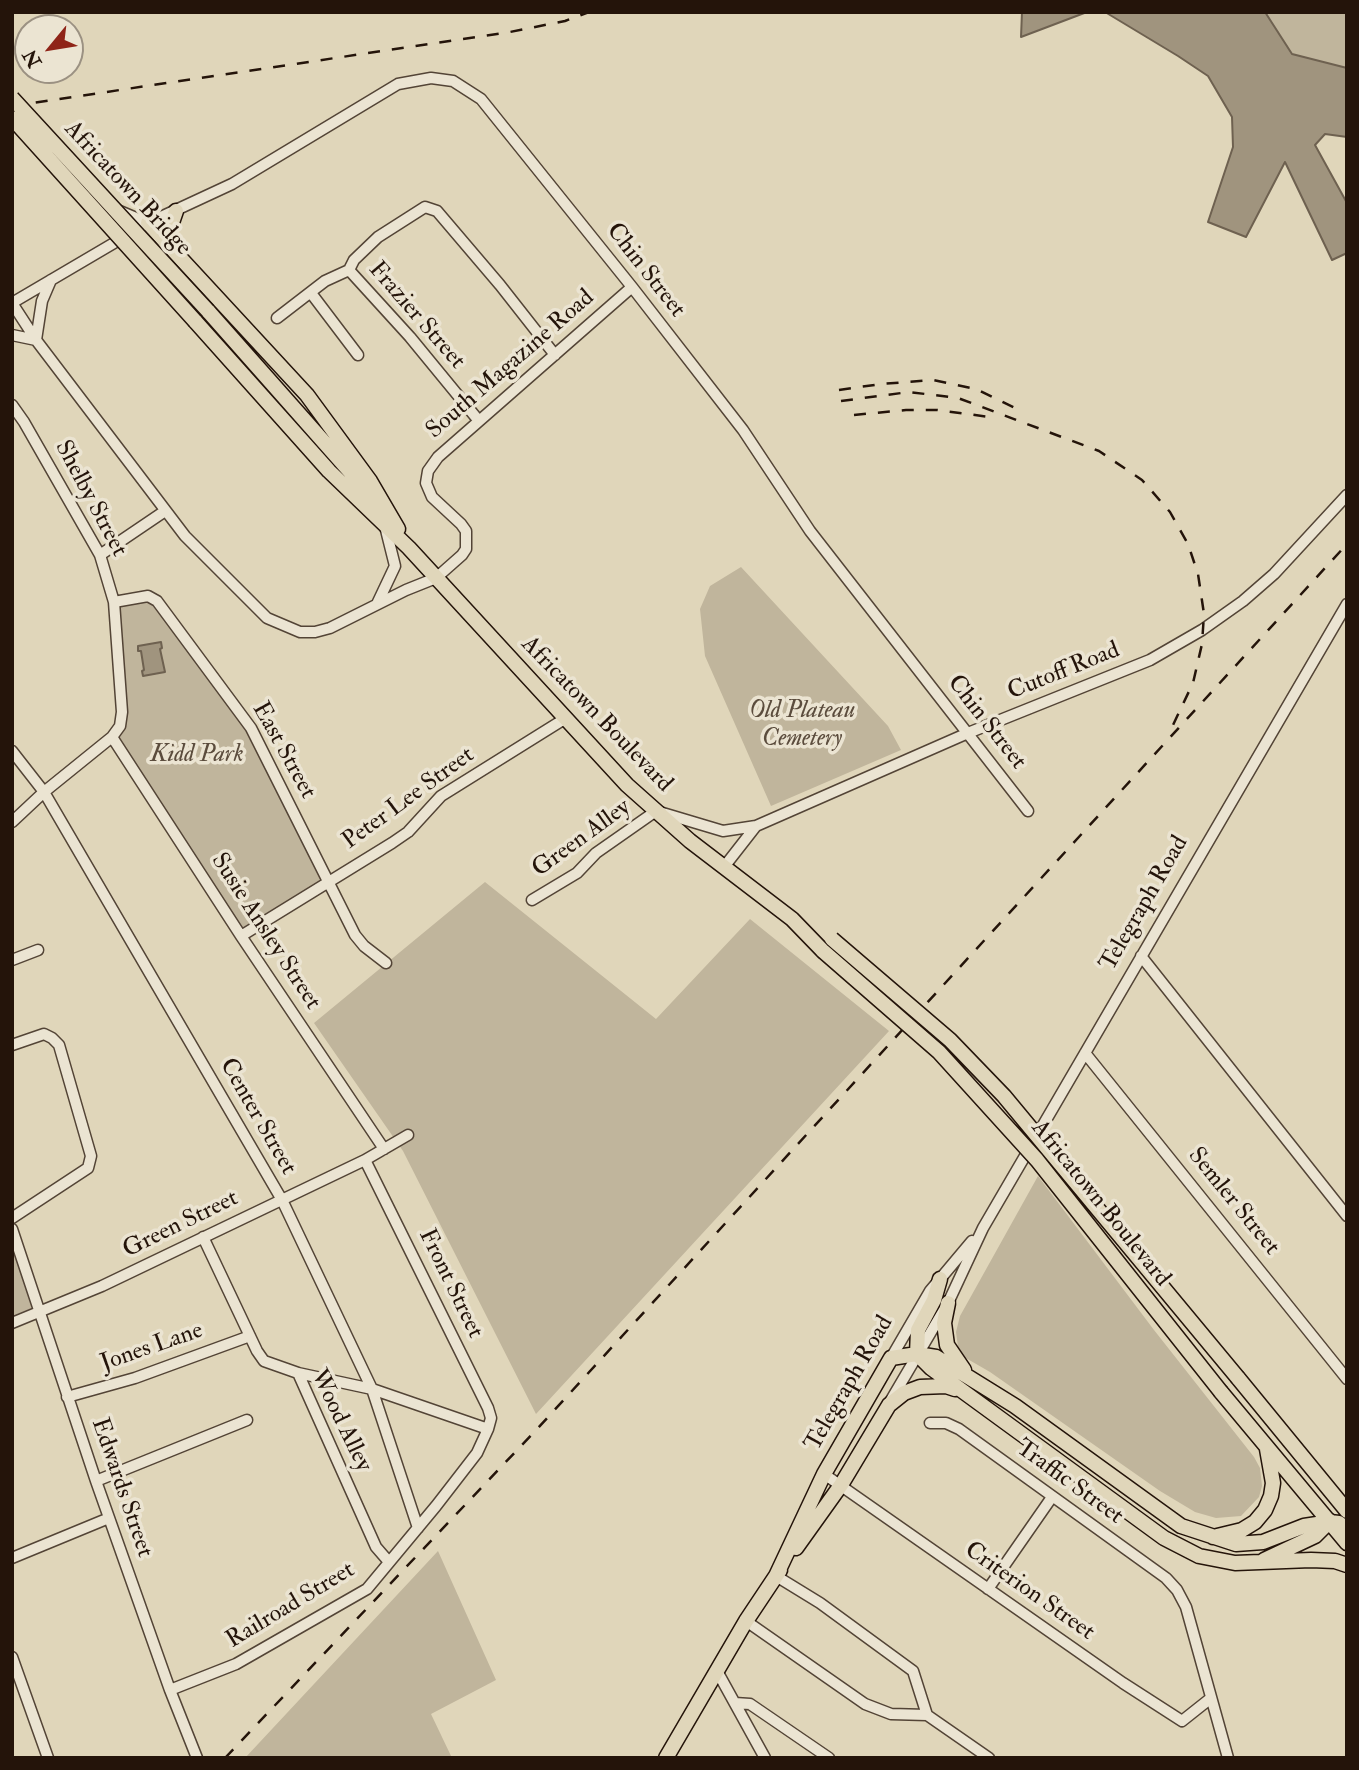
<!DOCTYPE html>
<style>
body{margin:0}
#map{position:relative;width:1359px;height:1770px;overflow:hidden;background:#e0d6ba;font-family:"IM FELL Double Pica",serif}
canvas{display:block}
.frame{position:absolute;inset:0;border:14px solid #24140a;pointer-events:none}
.north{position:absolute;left:14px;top:14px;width:70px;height:70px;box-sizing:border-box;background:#ebe4d2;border:2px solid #9b9182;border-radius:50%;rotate:240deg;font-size:19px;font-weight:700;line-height:28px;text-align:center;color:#24140a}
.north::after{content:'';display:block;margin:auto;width:24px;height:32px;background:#8f2418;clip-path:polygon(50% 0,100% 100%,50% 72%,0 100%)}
</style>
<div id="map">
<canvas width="1359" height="1770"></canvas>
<div class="frame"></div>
<div class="north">N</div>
</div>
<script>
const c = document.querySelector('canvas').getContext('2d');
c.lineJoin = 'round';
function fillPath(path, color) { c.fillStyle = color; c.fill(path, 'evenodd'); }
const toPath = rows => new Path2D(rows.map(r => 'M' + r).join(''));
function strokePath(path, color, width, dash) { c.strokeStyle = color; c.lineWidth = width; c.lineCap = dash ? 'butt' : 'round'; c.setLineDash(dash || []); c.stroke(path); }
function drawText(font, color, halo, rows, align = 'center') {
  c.font = font + ' "IM FELL Double Pica",serif'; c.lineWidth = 7; c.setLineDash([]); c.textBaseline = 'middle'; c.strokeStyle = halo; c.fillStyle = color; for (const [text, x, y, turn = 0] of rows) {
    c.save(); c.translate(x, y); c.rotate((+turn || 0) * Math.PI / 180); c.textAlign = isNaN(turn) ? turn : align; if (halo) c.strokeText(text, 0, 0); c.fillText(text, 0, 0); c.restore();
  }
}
const green = toPath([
 [1265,12,1347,12,1347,68,1292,54],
 [741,567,888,726,901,750,771,806,705,656,700,609,710,586],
 [148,596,251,728,327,882,241,936,112,737,120,726,114,602],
 [485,882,656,1019,750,919,889,1031,536,1414,403,1151,314,1023],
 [1038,1176,1154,1330,1254,1457,1260,1468,1262,1486,1259,1497,1241,1516,1216,1518,1195,1512,1160,1491,990,1372,964,1357,958,1347,956,1332,960,1316],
 [12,1246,32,1308,12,1316],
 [438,1551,496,1680,431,1714,452,1758,245,1758]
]);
const water = toPath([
 [1022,12,1087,12,1021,37,1022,12],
 [1105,12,1265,12,1292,54,1347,68,1347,137,1325,134,1315,145,1347,203,1347,253,1332,260,1285,162,1246,237,1208,222,1233,147,1232,117,1208,76,1178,56,1105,12],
 [161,642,162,648,160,649,165,672,143,676,142,671,144,670,141,651,138,651,138,646,161,642]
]);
const minor = toPath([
 [115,209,148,223],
 [349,270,410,337,479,421],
 [632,287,438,457,428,471,426,483,432,497,461,524,466,531,466,549,462,555,436,578,406,590,330,628,315,632,300,632,267,618,185,536,36,340,12,303,148,223,232,184,398,84,431,78,453,81,481,99,632,287,743,430,810,531,1028,811],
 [311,293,358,355],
 [277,318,325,281,349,270,354,260,378,237,425,207,437,211,500,285,555,355],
 [12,335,36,340,42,301,51,280],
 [12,405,24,422,100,555,114,602,122,712,120,726,112,737,44,792,12,822],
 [100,555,165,511],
 [114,602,148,596,157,601,251,728,355,935,364,946,386,963],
 [377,604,395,566,385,526],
 [112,737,241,936,384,1149],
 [12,751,44,792,282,1200,372,1389,418,1528],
 [724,867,756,826],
 [532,900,577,873,596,853,656,811,723,831,756,826,968,733,1150,660,1202,630,1243,601,1274,574,1347,495],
 [241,936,392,843,408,832,441,796,566,718],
 [1141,956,1347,1216],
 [12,960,38,950],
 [12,1045,44,1034,52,1038,59,1045,91,1156,88,1168,12,1218],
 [1085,1053,1347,1379],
 [12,1229,96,1481,170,1690,197,1758],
 [203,1237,257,1351,264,1361,298,1373,376,1547,389,1562],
 [12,1323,102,1286,365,1160,408,1135],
 [891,1358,930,1291,972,1241],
 [298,1373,372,1389,488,1429],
 [67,1397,135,1378,250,1336],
 [891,1400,948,1303,983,1228,1347,604],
 [930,1423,946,1423,959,1429,1166,1578,1177,1590,1186,1607,1228,1758],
 [824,1474,1123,1683,1182,1721,1211,1698],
 [96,1481,247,1420],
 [12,1558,109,1518],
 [776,1576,820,1603,913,1671,927,1715],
 [988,1589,1052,1497],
 [746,1621,865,1704,891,1714,927,1715],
 [12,1657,48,1758],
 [717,1671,765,1758],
 [170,1690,236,1664,367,1589,436,1506,477,1453,488,1429,491,1418,488,1408,365,1160],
 [735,1703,750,1704,829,1758],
 [927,1715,989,1758]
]);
const major = toPath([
 [148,223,307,395,370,481,398,529],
 [165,243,176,211],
 [208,311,353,475,372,504],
 [195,321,329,471,409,548,627,785,690,841,792,919,823,951],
 [940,1279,934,1300,918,1330,917,1354,931,1368,1164,1538,1199,1556,1235,1563,1311,1560,1335,1561,1347,1565],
 [948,1303,944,1323,947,1345,964,1370],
 [1238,1378,1347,1511],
 [1221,1392,1347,1543],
 [1213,1537,1242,1530,1255,1522,1265,1510,1271,1496,1273,1483,1267,1449],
 [796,1548,841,1485,889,1405,904,1393,920,1387,946,1386,955,1389],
 [1264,1560,1315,1536,1330,1521],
 [776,1576,824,1474,891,1358,917,1354,936,1357,1015,1406,1181,1526,1236,1544,1263,1542,1304,1526,1330,1522,1339,1523,1347,1529],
 [666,1758,746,1621,780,1570]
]);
const rail = toPath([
 [12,106,510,32,565,21,589,12],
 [839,390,881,384,933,380,976,389,1021,411],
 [841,401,909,392,958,398,1099,451,1142,480,1170,512,1188,544,1198,574,1204,614,1202,644,1193,683,1173,725],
 [854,415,906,410,937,410,997,418],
 [225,1758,538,1428,1347,544]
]);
const majorBridge = toPath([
 [12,98,208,311],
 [12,118,195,321],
 [832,939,950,1040,1004,1096,1238,1378],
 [823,951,939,1052,1037,1160,1221,1392]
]);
const streetNames = [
 ["Africatown Bridge",127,189,47],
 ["Chin Street",645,271,52],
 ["Frazier Street",416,316,49],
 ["South Magazine Road",511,365,-41],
 ["Shelby Street",90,499,62],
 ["Cutoff Road",1064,672,-22],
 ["Africatown Boulevard",596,715,46],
 ["Chin Street",986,723,52],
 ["East Street",283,751,61],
 ["Peter Lee Street",409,799,-36],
 ["Green Alley",582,839,-36],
 ["Telegraph Road",1145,904,-60],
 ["Susie Ansley Street",265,932,57],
 ["Center Street",257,1117,60],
 ["Semler Street",1233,1202,51],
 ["Africatown Boulevard",1100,1204,51],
 ["Green Street",181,1225,-26],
 ["Front Street",450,1284,64],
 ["Jones Lane",152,1348,-19],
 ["Telegraph Road",850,1384,-60],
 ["Wood Alley",340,1421,64],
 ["Traffic Street",1069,1483,36],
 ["Edwards Street",121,1488,71],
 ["Criterion Street",1029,1592,35],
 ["Railroad Street",291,1606,-31]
];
const parkNames = [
 ["Old Plateau",802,712],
 ["Cemetery",802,740],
 ["Kidd Park",197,756]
];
fillPath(green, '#c0b59c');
fillPath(water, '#a0947e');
strokePath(water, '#6e6150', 2);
strokePath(minor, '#534436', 13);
strokePath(major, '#24140a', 17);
strokePath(minor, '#ebe4d2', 10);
strokePath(major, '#e0d6ba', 14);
strokePath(rail, '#24140a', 2.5, [12, 12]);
strokePath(majorBridge, '#24140a', 17, []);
strokePath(majorBridge, '#e0d6ba', 14);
drawText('24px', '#24140a', '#ebe4d2', streetNames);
drawText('italic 24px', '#5b4c3d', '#ebe4d2', parkNames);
</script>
